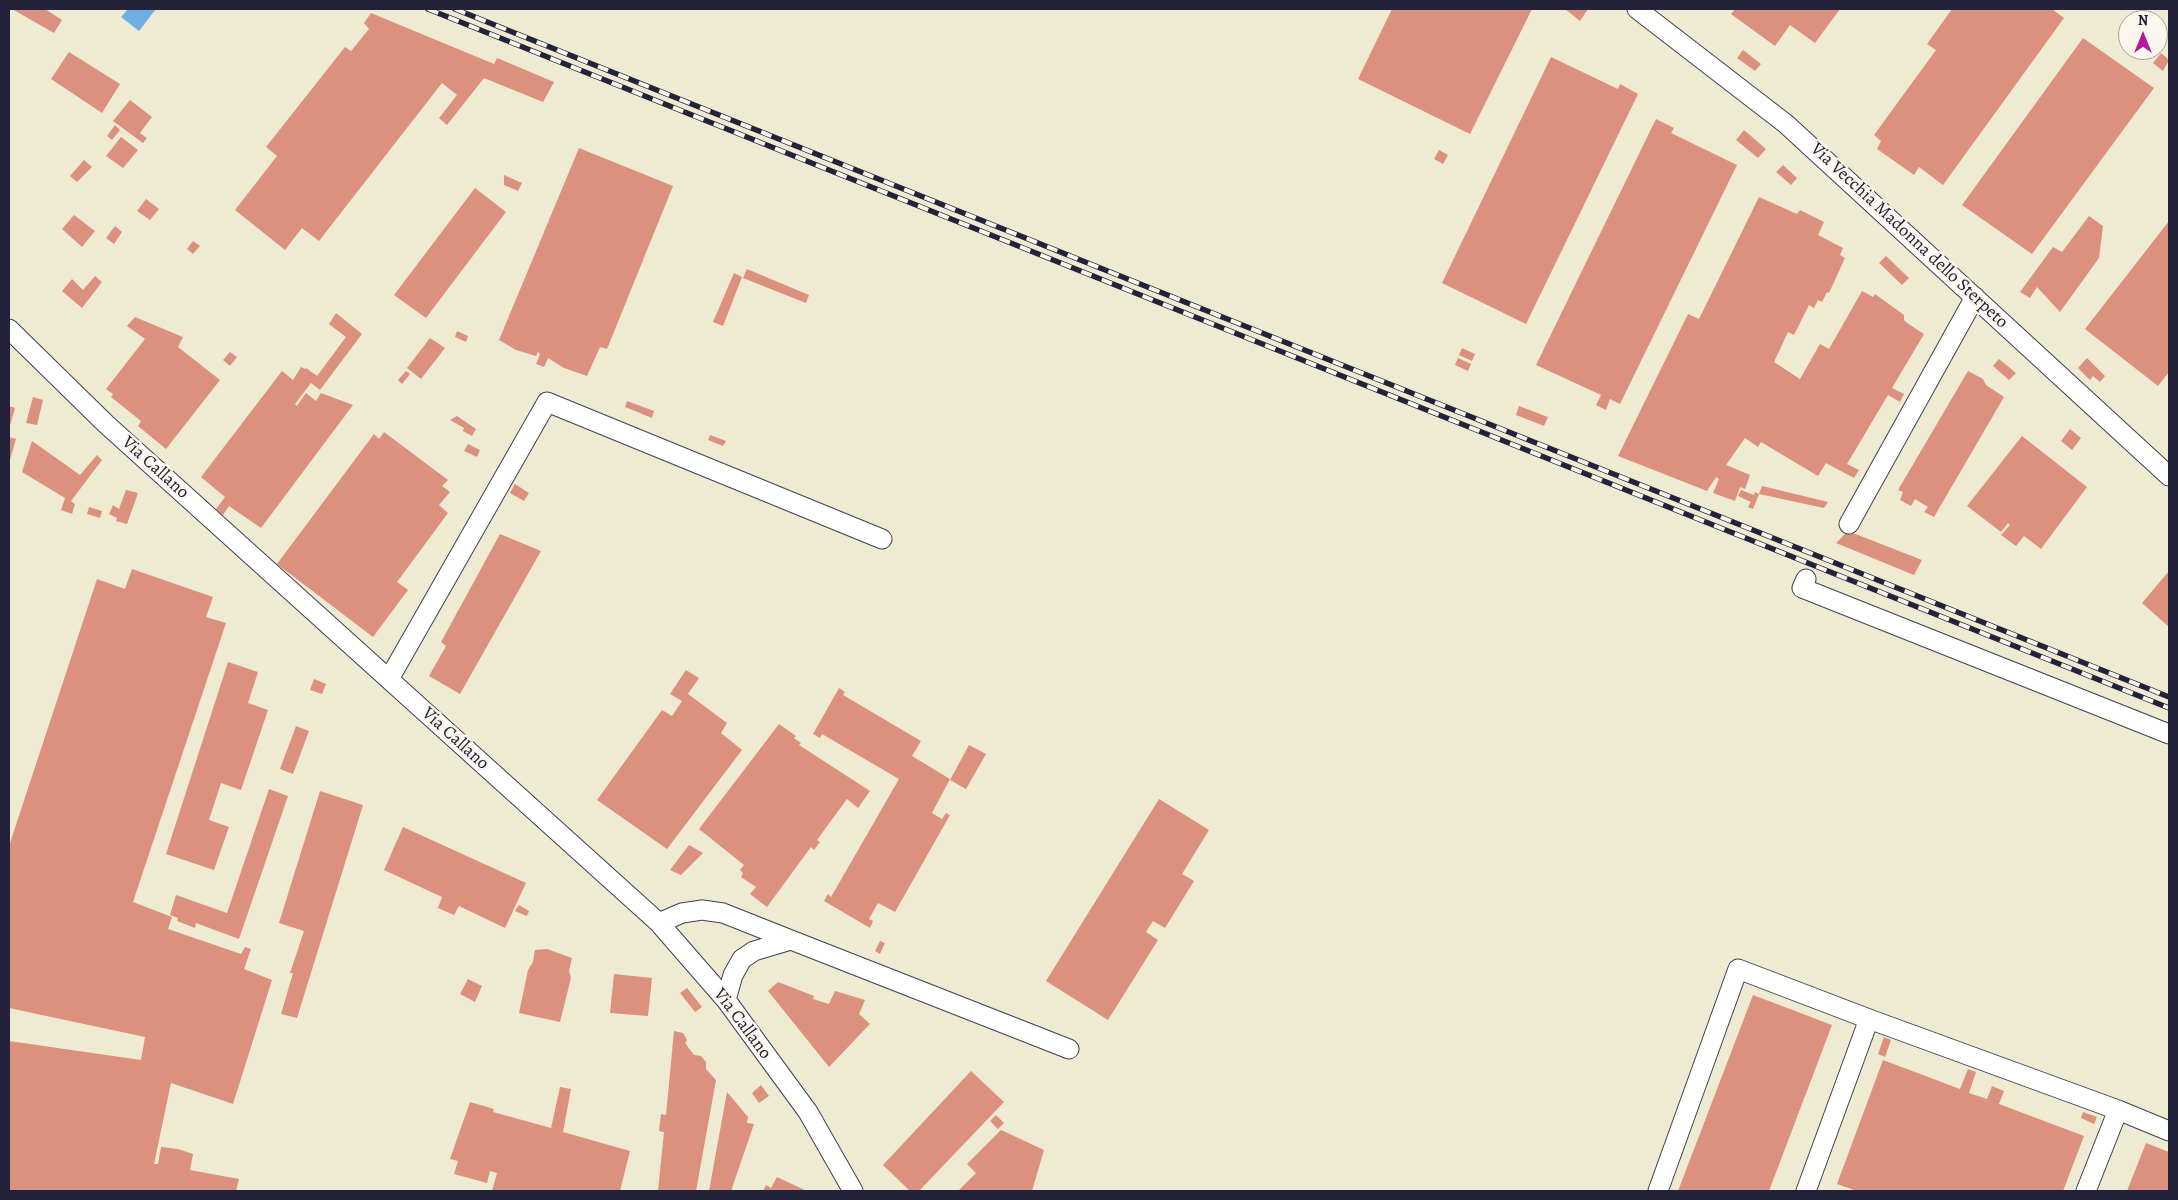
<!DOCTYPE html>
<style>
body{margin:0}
#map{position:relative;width:2178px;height:1200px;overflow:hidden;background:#efead2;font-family:Alegreya,serif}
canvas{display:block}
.frame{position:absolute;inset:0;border:10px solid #22223b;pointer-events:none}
.north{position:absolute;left:2118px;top:10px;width:50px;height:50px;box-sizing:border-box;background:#fbf7ec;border:1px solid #a4a2a5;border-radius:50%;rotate:0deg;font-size:14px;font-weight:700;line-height:20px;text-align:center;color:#22223b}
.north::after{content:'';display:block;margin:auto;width:18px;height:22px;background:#b5179e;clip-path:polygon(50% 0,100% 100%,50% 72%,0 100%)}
</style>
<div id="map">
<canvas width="2178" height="1200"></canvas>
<div class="frame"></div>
<div class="north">N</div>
</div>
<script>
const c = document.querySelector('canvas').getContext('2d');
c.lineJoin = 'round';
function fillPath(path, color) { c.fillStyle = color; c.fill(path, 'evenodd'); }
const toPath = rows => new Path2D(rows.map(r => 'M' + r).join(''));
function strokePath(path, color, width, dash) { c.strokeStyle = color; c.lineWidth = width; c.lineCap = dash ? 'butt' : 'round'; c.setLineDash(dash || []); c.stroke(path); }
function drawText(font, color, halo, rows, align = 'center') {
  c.font = font + ' Alegreya,serif'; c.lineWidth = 5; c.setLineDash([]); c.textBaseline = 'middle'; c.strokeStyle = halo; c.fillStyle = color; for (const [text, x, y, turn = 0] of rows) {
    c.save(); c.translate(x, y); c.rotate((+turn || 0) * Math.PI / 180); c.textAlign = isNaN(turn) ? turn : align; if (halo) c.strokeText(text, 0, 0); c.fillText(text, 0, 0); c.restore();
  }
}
const water = toPath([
 [128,9,156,9,139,31,121,17]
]);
const building = toPath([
 [12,9,45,9,62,20,54,33],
 [1392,9,1532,9,1470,134,1358,79],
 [1565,9,1588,9,1580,21],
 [1735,9,1840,9,1815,43,1790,25,1775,46,1731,14],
 [1952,9,2052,9,2064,18,1943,185,1919,167,1914,175,1877,149,1881,141,1874,135,1936,50,1927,44],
 [371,13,494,64,497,58,554,82,543,102,484,78,447,125,439,118,457,95,442,83,319,241,302,228,285,250,235,210,277,156,266,147,345,47,351,51,369,29,364,23],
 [2083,38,2154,88,2032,254,1962,205],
 [1743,50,1761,64,1755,71,1737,58],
 [69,52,120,84,102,113,51,79],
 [2161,53,2169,60,2163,71,2153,63],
 [1551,57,1618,89,1620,84,1638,94,1526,324,1442,283],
 [130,100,152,117,140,133,147,138,143,143,113,121],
 [1656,119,1674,128,1671,133,1737,165,1620,404,1610,399,1606,410,1596,405,1601,395,1536,365],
 [115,125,120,130,112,140,107,136],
 [1744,130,1766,149,1758,158,1736,140],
 [121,137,138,150,123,168,106,156],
 [579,148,673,186,607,349,600,347,587,376,564,368,548,358,544,367,536,364,540,354,538,352,536,356,516,350,499,340],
 [1439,150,1448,155,1443,164,1434,159],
 [84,160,92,167,77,182,70,176],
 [1783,165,1797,178,1791,185,1776,172],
 [504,175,522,183,518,191,504,185],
 [475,188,506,212,426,318,394,295],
 [1759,197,1797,214,1800,210,1824,222,1818,235,1843,248,1840,255,1845,258,1829,293,1827,292,1822,302,1818,300,1814,308,1809,305,1794,335,1788,332,1774,362,1800,379,1820,344,1829,349,1862,291,1873,297,1875,294,1904,315,1904,320,1907,323,1924,334,1892,388,1904,394,1900,402,1888,395,1847,464,1859,470,1854,478,1826,463,1818,476,1761,442,1758,447,1745,438,1726,465,1750,475,1745,489,1740,487,1735,501,1713,493,1719,479,1716,477,1707,491,1618,456,1688,314,1699,319],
 [146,199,159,209,150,220,137,211],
 [74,215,95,231,82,247,62,229],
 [2089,216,2103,226,2099,258,2060,312,2037,287,2030,298,2020,292,2053,247,2062,252],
 [2169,221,2169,372,2158,386,2085,329],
 [115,226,122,232,114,244,106,238],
 [193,241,200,246,193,254,187,249],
 [1886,256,1909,278,1902,285,1879,263],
 [747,269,809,295,806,303,743,278],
 [734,273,742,277,723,326,713,322],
 [95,276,102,282,82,308,62,291,72,279,83,290],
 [336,313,362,334,320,390,311,383,295,404,297,406,306,393,316,401,321,393,353,405,261,528,229,506,223,515,216,509,225,497,201,477,282,371,293,380,301,367,305,369,306,368,317,376,346,337,329,324],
 [135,317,183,337,178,347,220,380,166,449,138,426,141,421,111,397,113,394,106,389,145,339,127,326],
 [457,331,468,336,466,342,455,337],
 [430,338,445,348,421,379,407,368],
 [1462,348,1475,354,1472,361,1459,355],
 [230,352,237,357,230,366,223,360],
 [1458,358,1471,364,1468,371,1455,365],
 [2087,358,2105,376,2100,382,2093,376,2090,380,2078,368],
 [1999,359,2016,373,2009,380,1993,366],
 [406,371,410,374,402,384,398,380],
 [1968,371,1983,379,1986,385,2004,397,1934,517,1924,512,1928,507,1915,499,1911,506,1900,500,1903,492,1898,490],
 [33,397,43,400,37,425,26,423],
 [627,401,654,411,652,418,625,407],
 [9,406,15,408,9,429],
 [1519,406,1548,417,1544,426,1516,415],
 [457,416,476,429,472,436,463,431,464,428,450,420],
 [2070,429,2081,438,2072,450,2061,441],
 [384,432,448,480,442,486,450,492,439,505,448,513,397,582,408,590,373,637,277,564,374,434,379,439],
 [710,435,726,441,723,446,708,440],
 [2022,436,2087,487,2041,549,2024,536,2016,546,2001,535,2010,525,2008,523,2001,532,1967,506],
 [9,437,16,439,9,463],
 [32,441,80,475,97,455,102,460,71,501,75,504,72,514,61,510,65,498,22,472],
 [468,444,480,450,477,457,464,451],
 [515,484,529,493,524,501,510,493],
 [1762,486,1828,502,1824,508,1759,494],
 [126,490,138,493,127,524,116,521,117,518,109,514,113,505,119,509],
 [1741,490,1754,495,1755,492,1759,494,1753,509,1748,507,1751,502,1738,496],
 [89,507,102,511,100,518,87,514],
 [1848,531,1922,560,1914,575,1836,543],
 [500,534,541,551,460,694,429,676,446,646,441,642],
 [132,569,213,597,206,617,226,623,133,902,172,917,168,929,241,954,245,947,251,949,244,969,272,980,233,1104,171,1083,154,1164,158,1164,161,1147,178,1149,193,1154,190,1170,239,1179,236,1191,9,1191,9,1041,141,1060,145,1037,9,1008,9,846,97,579,125,589],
 [2169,571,2169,627,2142,603],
 [228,662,258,672,248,703,268,710,241,790,221,783,209,820,229,827,214,870,166,854],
 [686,670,699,678,688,694,727,723,721,733,742,750,667,849,597,800,662,710,672,716,682,701,670,694],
 [314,679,326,684,322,694,310,690],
 [839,688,845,692,843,695,921,741,912,756,950,779,932,813,942,819,946,813,950,815,895,912,878,903,869,919,873,921,870,928,824,901,828,894,831,897,899,779,822,734,820,738,813,734],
 [779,724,796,736,794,738,801,743,799,745,870,791,858,808,847,799,817,840,820,842,814,850,811,847,767,907,750,894,756,887,741,877,743,873,740,870,744,865,699,829],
 [296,726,309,731,293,774,280,769],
 [969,745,986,754,966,789,950,780],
 [269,789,288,796,239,939,196,923,195,928,177,921,178,918,170,915,176,895,227,913],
 [320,791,363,805,297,1018,281,1014,293,973,290,973,304,931,279,923],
 [1159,799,1209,830,1182,874,1194,881,1165,928,1153,921,1146,932,1158,940,1108,1020,1046,981],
 [403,827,526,883,505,928,459,906,454,915,438,908,442,897,384,870],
 [689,845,703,853,681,875,670,870],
 [519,905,529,911,527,916,515,911],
 [880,941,885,943,880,954,875,951],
 [547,949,572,958,569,971,571,978,560,1022,519,1013,528,970,533,962,535,950],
 [614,974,652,978,648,1016,610,1013],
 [468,979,482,986,475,1002,460,994],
 [778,982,814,996,813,999,829,1004,835,991,865,1000,859,1014,870,1024,829,1067,768,991],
 [687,988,702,1007,695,1012,680,993],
 [1753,995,1832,1025,1769,1191,1678,1191],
 [674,1031,683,1033,687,1040,685,1043,694,1055,701,1056,706,1062,706,1069,716,1080,696,1191,658,1191,664,1132,659,1131,661,1114,666,1115],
 [1884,1037,1891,1040,1885,1057,1878,1054],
 [1883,1060,1960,1089,1968,1069,1976,1072,1969,1093,1987,1099,1992,1086,2004,1091,1999,1104,2084,1136,2063,1191,1857,1191,1837,1184],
 [971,1071,1004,1102,919,1191,910,1191,883,1165],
 [761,1085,769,1096,759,1103,752,1093],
 [560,1087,571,1089,563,1132,630,1151,620,1191,492,1191,497,1173,490,1171,487,1183,454,1174,458,1161,450,1159,470,1102,494,1109,493,1112,551,1128],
 [727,1092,748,1117,747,1123,754,1124,731,1191,709,1191],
 [2083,1112,2097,1117,2094,1124,2081,1118],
 [996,1115,1004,1123,998,1129,990,1121],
 [1001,1130,1044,1150,1032,1191,958,1191,976,1173,967,1164],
 [2146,1143,2169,1152,2169,1191,2127,1191],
 [777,1177,807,1191,763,1191,766,1185,771,1188]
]);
const minor = toPath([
 [1637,9,1786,124,2169,476],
 [9,329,106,424,659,923,726,1000,808,1112,853,1191],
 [1849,524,1975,297],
 [1806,579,1802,588,2169,734],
 [389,679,547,402,882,539],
 [659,923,682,913,702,910,723,913,791,940,754,951,742,959,733,975,726,1000],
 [791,940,1069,1049],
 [2118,1110,2169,1131],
 [1658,1191,1738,969,1869,1019],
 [1806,1191,1869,1019,2118,1110,2086,1191]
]);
const rail = toPath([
 [428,9,2169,708],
 [455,9,2169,697]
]);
const streetNames = [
 ["Via Vecchia Madonna dello Sterpeto",1909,236,43],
 ["Via Callano",155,468,42],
 ["Via Callano",455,739,42],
 ["Via Callano",742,1024,53]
];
fillPath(water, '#70ade2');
fillPath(building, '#dc917f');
strokePath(minor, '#414052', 21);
strokePath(minor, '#fff', 19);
strokePath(rail, '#22223b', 5.5);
strokePath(rail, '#fbf7ec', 4, [11]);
drawText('18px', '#22223b', '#fbf7ec', streetNames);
</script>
